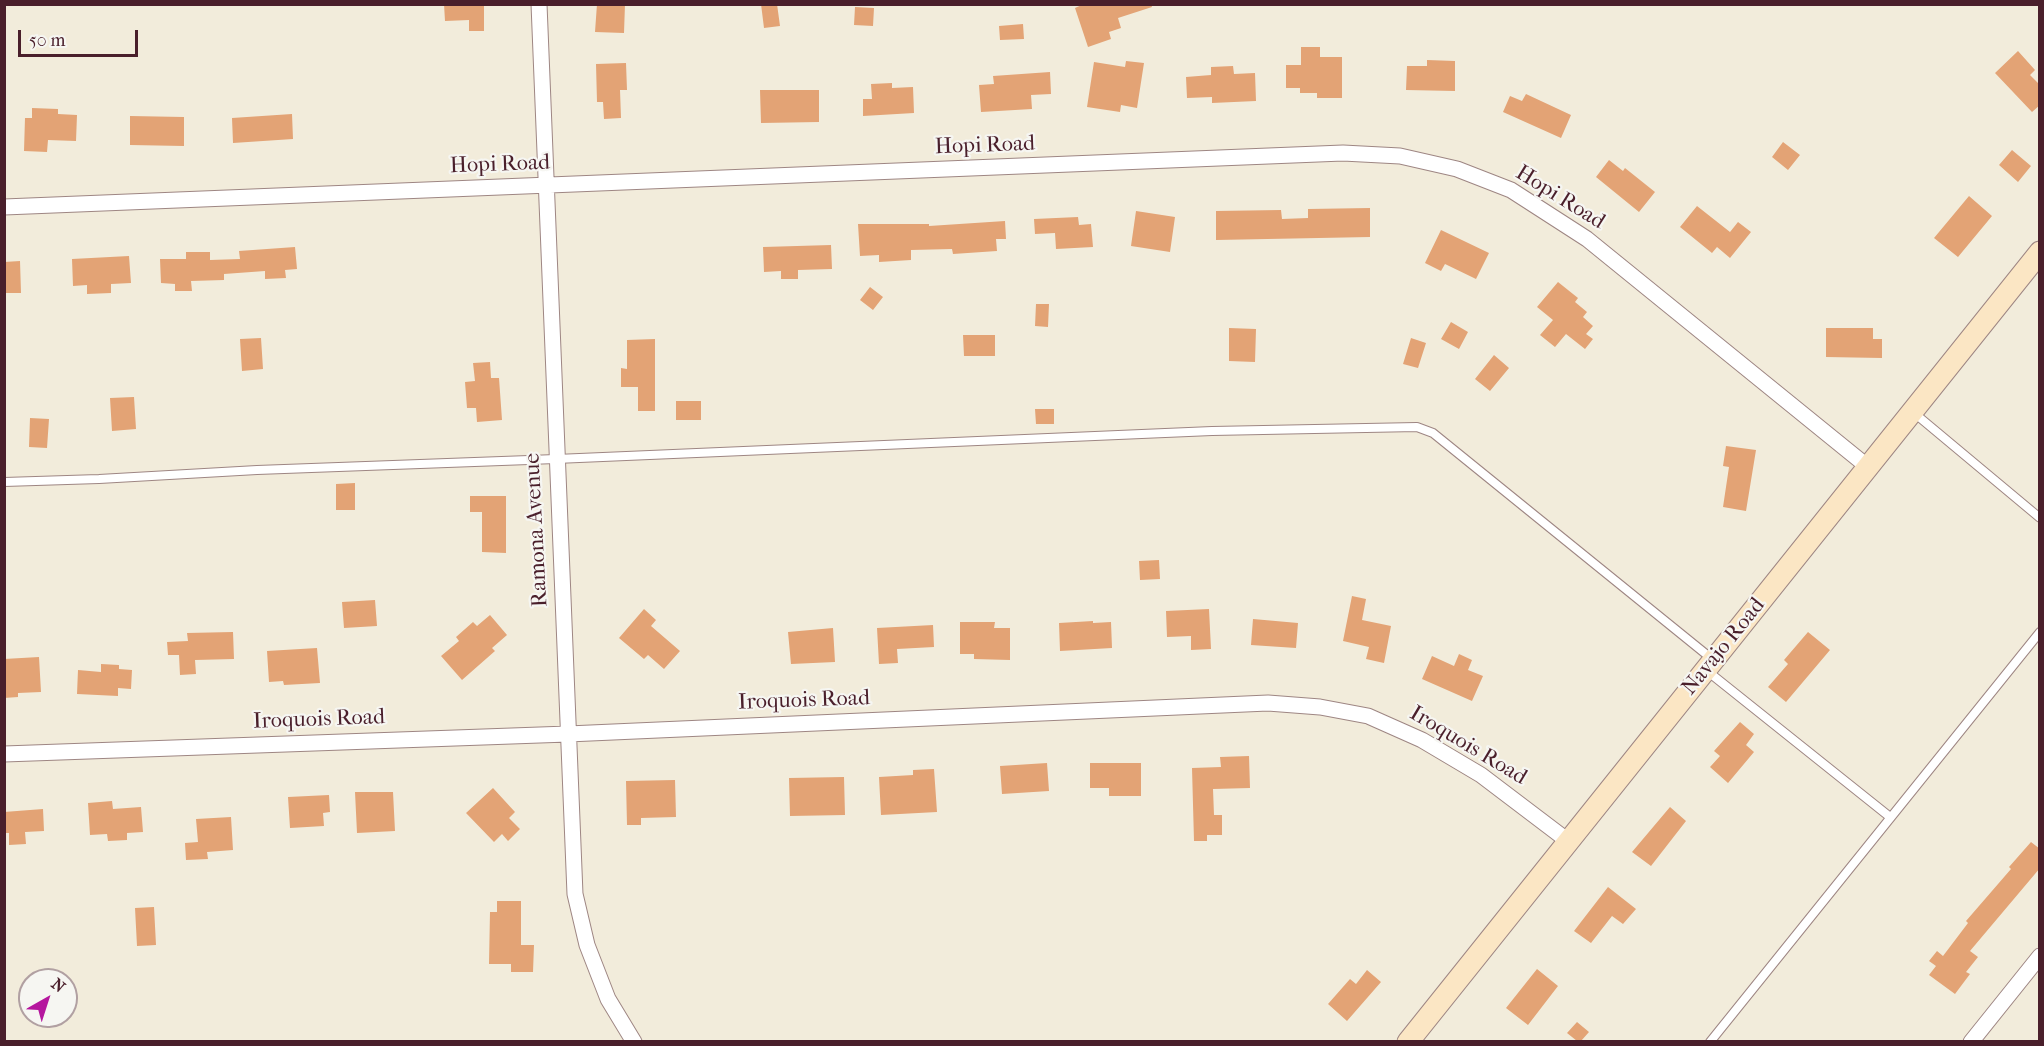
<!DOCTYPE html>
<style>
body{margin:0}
#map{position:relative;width:2044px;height:1046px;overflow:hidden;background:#f2ecdb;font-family:"IM FELL French Canon",serif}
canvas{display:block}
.frame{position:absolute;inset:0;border:6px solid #4a1f2b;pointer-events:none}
.north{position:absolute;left:18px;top:968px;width:60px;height:60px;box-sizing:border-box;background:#f6f6f2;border:2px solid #b1a0a2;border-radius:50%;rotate:39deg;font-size:16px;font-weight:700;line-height:24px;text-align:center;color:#4a1f2b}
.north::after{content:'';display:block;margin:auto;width:21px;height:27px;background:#b5179e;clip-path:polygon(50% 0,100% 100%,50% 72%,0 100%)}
.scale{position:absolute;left:18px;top:30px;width:120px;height:27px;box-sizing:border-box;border:3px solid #4a1f2b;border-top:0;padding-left:8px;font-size:18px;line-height:21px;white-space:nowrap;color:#4a1f2b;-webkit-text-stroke:4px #f6f6f2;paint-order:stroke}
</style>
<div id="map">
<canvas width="2044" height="1046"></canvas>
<div class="frame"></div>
<div class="north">N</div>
<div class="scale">50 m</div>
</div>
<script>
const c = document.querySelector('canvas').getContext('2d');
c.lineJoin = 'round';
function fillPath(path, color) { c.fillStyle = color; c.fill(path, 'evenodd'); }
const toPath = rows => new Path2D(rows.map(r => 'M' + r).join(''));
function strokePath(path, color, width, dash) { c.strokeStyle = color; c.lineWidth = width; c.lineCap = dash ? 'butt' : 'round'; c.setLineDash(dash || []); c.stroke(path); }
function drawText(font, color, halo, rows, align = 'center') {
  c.font = font + ' "IM FELL French Canon",serif'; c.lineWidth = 4.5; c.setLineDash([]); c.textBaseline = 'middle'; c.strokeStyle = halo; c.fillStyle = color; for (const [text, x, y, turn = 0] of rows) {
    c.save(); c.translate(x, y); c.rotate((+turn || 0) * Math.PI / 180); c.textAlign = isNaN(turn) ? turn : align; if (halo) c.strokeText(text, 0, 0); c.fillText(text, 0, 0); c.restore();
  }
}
const building = toPath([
 [444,4,484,4,484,31,469,31,469,20,445,21],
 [597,4,625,4,624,33,595,32],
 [761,4,777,4,780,26,764,28],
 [1084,4,1151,4,1152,7,1118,18,1121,28,1109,32,1111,39,1088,47,1075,8],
 [855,7,874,8,873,26,854,25],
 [1023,24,1024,39,1000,40,999,26],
 [1301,47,1320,47,1320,57,1342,57,1342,98,1317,98,1317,93,1300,93,1300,88,1286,88,1286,65,1301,65],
 [2018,51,2035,70,2030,75,2040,85,2040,105,2032,112,1995,73],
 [1427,60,1455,61,1455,91,1406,90,1407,66,1427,66],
 [1126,61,1144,63,1137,108,1121,105,1120,112,1087,107,1094,62,1125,67],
 [626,63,627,90,620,90,621,118,604,119,603,102,597,102,596,64],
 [1233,66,1234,74,1255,73,1256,101,1212,103,1212,97,1187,98,1186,77,1211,75,1211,67],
 [1050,72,1051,94,1031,95,1032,109,981,112,979,85,994,84,993,76],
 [892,83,892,88,913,87,914,113,863,116,863,99,872,99,871,84],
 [760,90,819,90,819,122,761,123],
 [1526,94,1571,115,1561,138,1503,112,1510,96,1522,101],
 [32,108,58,109,58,114,77,115,76,141,48,140,47,152,24,151,25,118,32,118],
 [292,114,293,139,233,143,232,118],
 [130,116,184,117,184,146,130,145],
 [1783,142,1800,155,1788,170,1772,157],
 [2012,150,2031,166,2018,182,1999,165],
 [1609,160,1623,171,1625,168,1655,192,1639,212,1596,177],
 [1969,196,1992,216,1958,257,1934,238],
 [1697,206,1730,232,1738,222,1751,232,1730,258,1717,247,1712,253,1680,227],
 [1370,208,1370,237,1216,240,1216,211,1281,210,1282,219,1308,218,1308,209],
 [1136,211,1175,217,1170,252,1131,246],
 [1078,217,1079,225,1091,224,1093,247,1056,249,1055,233,1035,234,1034,219],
 [1005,221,1006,239,996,239,997,251,953,254,952,249,911,250,911,260,879,262,879,255,860,256,858,224,929,224,929,226],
 [1441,230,1489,253,1476,279,1445,264,1441,271,1425,263],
 [831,245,832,269,798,270,798,279,781,279,781,271,764,272,763,247],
 [295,247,297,269,285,270,286,278,265,279,265,271,224,274,224,280,191,281,192,291,175,291,175,284,161,283,160,259,186,259,186,252,210,252,210,260,240,259,239,251],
 [129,256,131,283,111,284,111,293,87,294,87,285,73,286,72,259],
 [20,261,21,293,4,293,4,262],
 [1558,282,1578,298,1575,302,1587,312,1583,317,1593,326,1586,334,1593,339,1585,349,1566,334,1555,347,1540,335,1553,320,1537,307],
 [870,287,883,297,873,310,860,300],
 [1036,304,1049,304,1048,327,1035,326],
 [1451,322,1468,332,1459,349,1441,339],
 [1229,328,1256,329,1255,362,1229,361],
 [1826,328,1873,328,1873,339,1882,339,1882,358,1826,357],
 [963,335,995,335,995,356,964,356],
 [261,338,263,369,242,371,240,339],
 [1411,338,1426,343,1418,368,1403,364],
 [655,339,655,411,638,411,638,387,621,387,621,368,627,369,627,340],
 [1494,355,1509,368,1490,391,1475,379],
 [490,362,491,378,499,378,502,420,477,422,476,408,467,408,465,382,475,381,473,363],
 [134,397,136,429,112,431,110,398],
 [676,401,701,401,701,420,676,420],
 [1035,409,1054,409,1054,424,1036,424],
 [30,418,49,419,47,448,29,447],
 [1726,446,1756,450,1746,511,1723,507,1729,467,1723,466],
 [355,483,355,510,336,510,336,484],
 [470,496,506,496,506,553,482,552,482,512,470,512],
 [1159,560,1160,579,1140,580,1139,561],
 [1352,596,1366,599,1362,620,1391,626,1384,663,1366,659,1369,647,1343,641],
 [375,600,377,626,344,628,342,602],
 [644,609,656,620,651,626,680,651,664,669,648,655,644,659,619,638],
 [1209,609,1211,649,1191,650,1191,636,1167,637,1166,611],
 [490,615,507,635,492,648,495,651,462,680,441,656,459,641,456,637,473,622,477,626],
 [1253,619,1298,623,1296,648,1251,645],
 [1093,621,1093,623,1111,622,1112,648,1060,651,1059,623],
 [960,622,995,622,994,628,1010,628,1010,660,974,659,974,654,960,654],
 [933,625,934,647,897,649,898,663,879,664,877,628],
 [833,628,835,662,791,664,788,632],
 [233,632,234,659,195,660,196,674,180,675,179,655,168,655,167,642,188,641,187,633],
 [1808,632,1830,650,1786,702,1768,687,1788,664,1784,660],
 [317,648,320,683,284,685,283,681,269,682,267,651],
 [1459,654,1472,660,1468,670,1483,676,1472,701,1422,679,1432,656,1454,666],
 [39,657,41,692,18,693,18,697,4,698,4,659],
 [101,664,119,665,119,669,132,670,131,689,118,688,118,696,77,694,78,670,101,672],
 [1740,722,1754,734,1746,745,1754,752,1728,783,1710,767,1720,756,1714,751],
 [1249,756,1250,788,1213,789,1214,815,1222,815,1222,835,1207,835,1207,841,1194,841,1192,768,1221,767,1220,757],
 [1047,763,1049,791,1002,794,1000,766],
 [1090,763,1141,763,1141,796,1109,796,1109,788,1090,788],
 [934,769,937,812,881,815,879,777,913,775,913,770],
 [844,777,845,815,790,816,789,778],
 [675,780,676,817,641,818,641,825,627,825,626,781],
 [493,788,515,812,509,818,520,829,508,841,502,834,494,842,466,813],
 [355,792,393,792,395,831,357,833],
 [329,795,330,812,323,813,324,826,290,828,288,797],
 [112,801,113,809,141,807,143,832,127,833,127,840,108,841,107,834,90,835,88,803],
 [1670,807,1686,821,1651,866,1632,852],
 [43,809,44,831,25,832,26,844,9,845,9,833,4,833,4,812],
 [231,817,233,850,207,852,208,859,186,860,185,843,198,842,196,819],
 [2031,842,2040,849,2040,868,1970,951,1978,957,1966,972,1970,974,1955,994,1929,975,1936,966,1929,961,1937,951,1943,956,1968,923,1966,921,2011,869,2009,867],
 [1608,887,1636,909,1623,924,1612,916,1591,943,1574,931],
 [497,901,521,901,521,945,534,945,533,972,511,972,511,964,489,964,490,912,497,912],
 [154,907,156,945,137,946,135,908],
 [1537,969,1558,986,1528,1025,1506,1008],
 [1367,970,1381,982,1347,1021,1328,1004,1350,979,1356,984],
 [1577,1022,1589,1032,1581,1041,1577,1041,1567,1033]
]);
const lane = toPath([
 [1913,412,2040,518],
 [4,482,99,479,257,470,556,459,1212,431,1417,427,1433,433,1712,659],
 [1706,670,1890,817],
 [1710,1042,2040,632]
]);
const street = toPath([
 [539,4,575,894,587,945,608,999,634,1042],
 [4,207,1343,153,1400,156,1457,169,1511,190,1587,239,1868,467],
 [4,754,568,734,1268,703,1320,707,1368,716,1422,740,1481,775,1568,841],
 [1971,1042,2040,956]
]);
const secondary = toPath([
 [1408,1042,2040,252]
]);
const streetNames = [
 ["Hopi Road",985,146,-2],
 ["Hopi Road",500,165,-2],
 ["Hopi Road",1560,198,32],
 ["Ramona Avenue",537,530,-93],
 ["Navajo Road",1724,647,-51],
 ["Iroquois Road",804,701,-2],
 ["Iroquois Road",319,720,-2],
 ["Iroquois Road",1468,746,31]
];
fillPath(building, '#e3a375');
strokePath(lane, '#9e8683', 10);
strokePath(street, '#9e8683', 17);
strokePath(secondary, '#9e8683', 23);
strokePath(lane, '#fff', 8);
strokePath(street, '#fff', 15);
strokePath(secondary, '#fbe6c4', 21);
drawText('22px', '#4a1f2b', '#f6f6f2', streetNames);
</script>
